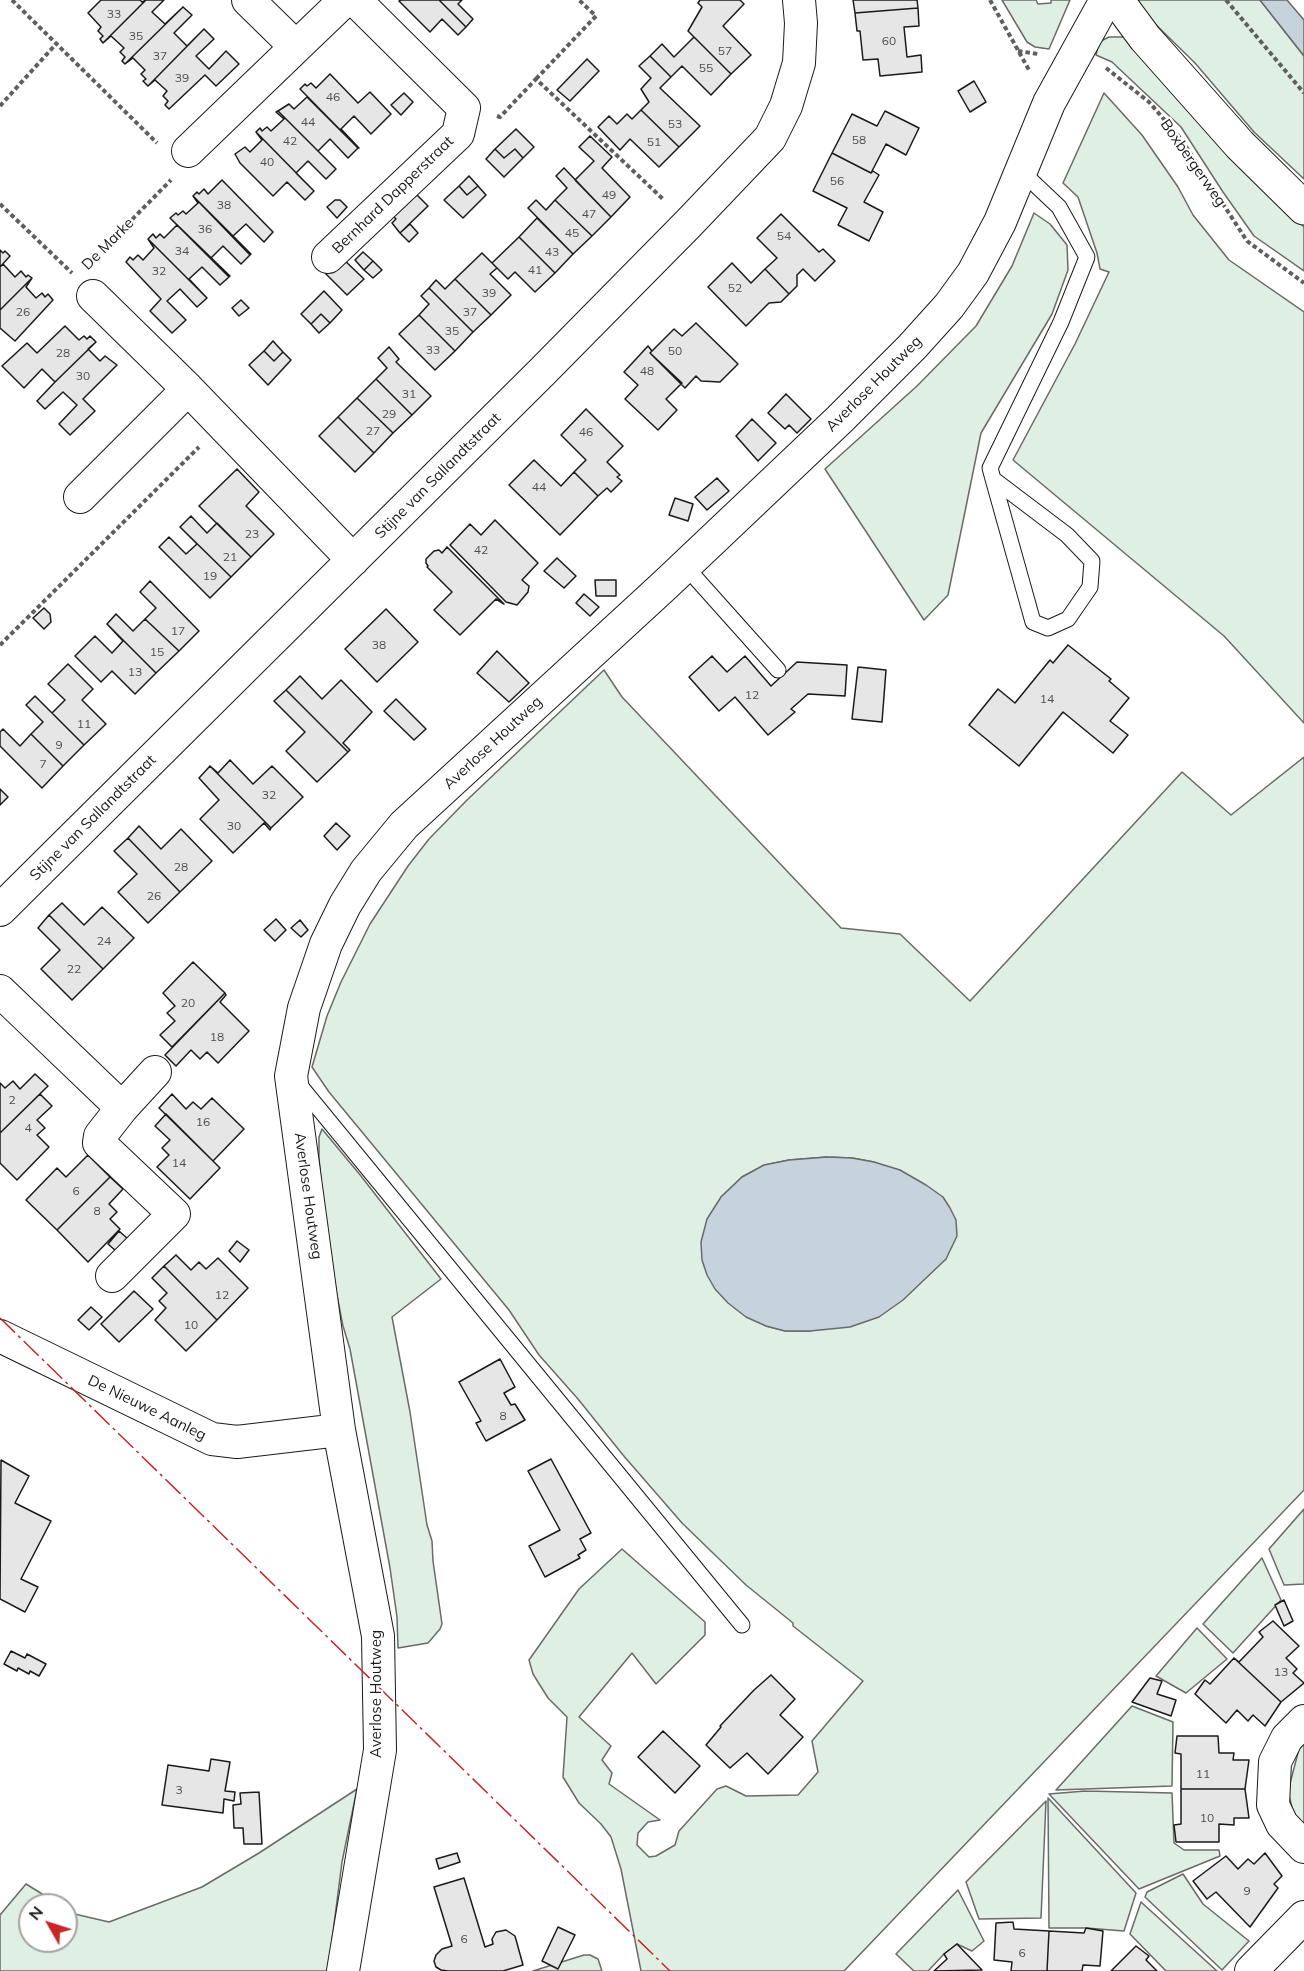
<!DOCTYPE html>
<style>
body{margin:0}
#map{position:relative;width:1304px;height:1971px;overflow:hidden;background:#fff;font-family:Mulish,sans-serif}
canvas{display:block}
.north{position:absolute;left:18px;top:1893px;width:60px;height:60px;box-sizing:border-box;background:#fff;border:2px solid #a3a3a3;border-radius:50%;rotate:309deg;font-size:16px;font-weight:700;line-height:24px;text-align:center;color:#1a1a1a}
.north::after{content:'';display:block;margin:auto;width:21px;height:27px;background:#c62828;clip-path:polygon(50% 0,100% 100%,50% 72%,0 100%)}
</style>
<div id="map">
<canvas width="1304" height="1971"></canvas>
<div class="north">N</div>
</div>
<script>
const c = document.querySelector('canvas').getContext('2d');
c.lineJoin = 'round';
function fillPath(path, color) { c.fillStyle = color; c.fill(path, 'evenodd'); }
const toPath = rows => new Path2D(rows.map(r => 'M' + r).join(''));
function strokePath(path, color, width, dash) { c.strokeStyle = color; c.lineWidth = width; c.lineCap = dash ? 'butt' : 'round'; c.setLineDash(dash || []); c.stroke(path); }
function drawText(font, color, halo, rows, align = 'center') {
  c.font = font + ' Mulish,sans-serif'; c.lineWidth = 4.5; c.setLineDash([]); c.textBaseline = 'middle'; c.strokeStyle = halo; c.fillStyle = color; for (const [text, x, y, turn = 0] of rows) {
    c.save(); c.translate(x, y); c.rotate((+turn || 0) * Math.PI / 180); c.textAlign = isNaN(turn) ? turn : align; if (halo) c.strokeText(text, 0, 0); c.fillText(text, 0, 0); c.restore();
  }
}
const green = toPath([
 [1002,0,1036,0,1038,4,1051,3,1051,0,1070,0,1049,49,1035,47,1027,42,1002,0],
 [1138,0,1260,0,1304,56,1304,179,1254,132,1195,63,1146,15,1138,0],
 [1109,37,1124,37,1229,151,1304,227,1304,271,1254,236,1223,192,1181,127,1112,62,1096,55,1099,42,1109,37],
 [1104,93,1142,135,1178,187,1193,215,1229,260,1304,312,1304,723,1224,636,1013,460,1075,344,1109,272,1100,269,1097,253,1078,197,1063,183,1104,93],
 [1034,213,1050,224,1067,245,1068,270,1052,314,981,433,948,595,924,620,825,469,917,386,976,326,1012,266,1034,213],
 [604,670,622,697,841,928,900,934,970,1001,1182,772,1231,815,1304,757,1304,1490,844,1971,641,1971,621,1869,611,1837,601,1824,579,1803,563,1777,567,1717,548,1698,533,1674,529,1660,579,1589,622,1549,705,1622,705,1635,656,1684,632,1653,579,1717,611,1746,602,1760,612,1773,609,1784,660,1820,648,1822,638,1833,637,1845,649,1857,656,1856,675,1845,679,1831,717,1789,726,1786,746,1796,798,1795,818,1772,812,1741,863,1681,793,1626,793,1623,746,1585,682,1523,623,1455,578,1399,539,1355,509,1310,329,1092,312,1067,327,1016,341,982,370,924,408,866,429,839,467,800,604,670],
 [827,1157,852,1158,874,1162,946,1259,925,1277,810,1331,786,1331,766,1326,721,1197,742,1177,765,1165,789,1160,827,1157],
 [322,1129,361,1176,441,1279,392,1317,410,1412,427,1525,432,1541,433,1561,442,1624,440,1629,428,1643,398,1648,397,1617,390,1568,350,1349,343,1326,327,1245,319,1158,319,1137,322,1129],
 [1304,1509,1304,1584,1284,1585,1269,1549,1304,1509],
 [1262,1558,1281,1600,1233,1653,1203,1624,1262,1558],
 [1197,1628,1227,1659,1186,1693,1156,1676,1197,1628],
 [1132,1706,1173,1722,1172,1786,1056,1790,1132,1706],
 [1304,1744,1304,1830,1294,1816,1288,1791,1299,1749,1304,1744],
 [357,1789,342,1862,328,1971,0,1971,0,1915,26,1884,47,1897,53,1905,30,1905,30,1941,66,1941,66,1912,109,1922,202,1887,259,1853,357,1789],
 [1085,1791,1172,1793,1174,1843,1184,1850,1219,1850,1220,1856,1139,1889,1049,1794,1085,1791],
 [1048,1798,1136,1893,1124,1931,1086,1928,1049,1928,1048,1798],
 [1046,1801,1041,1918,979,1919,966,1882,1046,1801],
 [1183,1874,1203,1904,1249,1941,1222,1970,1145,1897,1147,1892,1183,1874],
 [958,1890,984,1941,972,1951,957,1944,944,1954,928,1971,914,1971,896,1954,958,1890],
 [1141,1902,1217,1971,1166,1971,1130,1934,1141,1902],
 [584,1955,590,1955,598,1959,602,1971,533,1971,584,1955]
]);
const water = toPath([
 [1260,0,1287,0,1304,20,1304,56,1260,0],
 [827,1157,852,1158,874,1162,900,1170,926,1185,943,1197,950,1208,956,1220,957,1236,946,1259,903,1300,879,1317,850,1327,810,1331,785,1331,766,1326,746,1317,728,1303,715,1289,707,1275,702,1260,701,1242,707,1219,721,1197,742,1177,764,1165,789,1160,827,1157]
]);
const building = toPath([
 [101,0,140,0,142,2,146,0,103,43,100,39,103,36,98,31,101,27,88,13,101,0],
 [146,0,164,0,152,12,165,24,183,7,125,64,122,61,125,57,120,52,124,48,111,36,103,43,146,0],
 [401,0,439,0,466,27,458,35,442,19,430,32,399,1,401,0],
 [439,0,462,0,458,4,473,19,466,27,439,0],
 [700,0,740,0,744,4,723,26,751,55,731,74,688,31,702,7,698,3,700,0],
 [853,0,917,0,918,8,855,13,853,0],
 [183,7,192,15,174,33,187,46,204,29,148,86,143,81,146,79,141,74,145,70,133,58,125,64,183,7],
 [918,8,919,26,904,27,907,57,921,55,922,72,880,76,878,59,863,60,860,31,857,31,855,13,918,8],
 [204,29,214,39,196,56,209,69,226,51,239,64,216,86,205,75,169,109,165,105,168,101,163,96,167,91,155,80,148,86,204,29],
 [694,37,731,74,711,95,682,66,671,77,650,56,662,44,674,57,694,37],
 [650,56,671,77,660,88,700,126,679,147,641,110,649,102,641,89,651,78,639,66,650,56],
 [587,59,599,71,570,101,557,90,587,59],
 [330,74,358,103,370,92,391,114,371,134,354,116,341,129,359,148,358,148,300,89,305,84,307,86,311,83,316,88,330,74],
 [974,81,986,102,970,112,958,91,974,81],
 [404,93,413,102,401,115,391,105,404,93],
 [307,97,358,148,348,158,330,139,318,151,336,169,278,111,289,104,294,109,307,97],
 [641,110,679,147,659,167,630,139,620,150,598,127,609,116,617,124,627,114,632,119,641,110],
 [278,111,336,169,326,179,308,161,296,173,314,191,256,132,260,128,262,131,267,127,271,131,284,119,276,112,278,111],
 [885,111,919,128,906,155,886,144,871,173,832,153,852,114,877,126,885,111],
 [516,129,534,147,523,158,515,149,504,158,495,149,516,129],
 [256,132,314,191,305,200,287,182,273,196,240,163,235,154,245,147,250,152,262,140,256,132],
 [590,136,612,157,602,168,630,197,611,217,575,180,594,161,579,147,590,136],
 [495,149,504,158,515,149,523,158,504,177,486,159,495,149],
 [832,153,871,173,873,171,879,175,864,202,883,212,869,241,838,225,847,208,813,191,832,153],
 [564,168,611,217,592,236,555,200,567,188,556,176,564,168],
 [469,176,478,186,467,195,459,186,469,176],
 [222,180,273,232,264,242,246,224,233,236,251,254,193,196,197,192,199,194,204,189,208,194,222,180],
 [459,186,467,195,478,186,486,195,463,218,444,200,459,186],
 [410,188,428,206,400,233,392,223,396,219,387,210,410,188],
 [193,196,250,255,241,264,223,246,211,258,230,276,170,218,176,213,178,215,183,211,186,214,198,203,193,196],
 [335,200,340,200,347,207,337,218,327,207,335,200],
 [536,200,546,210,555,200,592,236,573,254,528,208,536,200],
 [781,214,819,252,823,249,835,261,815,281,803,269,797,275,797,286,789,294,765,269,777,258,757,238,781,214],
 [170,218,229,277,220,285,202,267,189,279,207,298,148,239,153,234,156,238,160,234,164,238,177,225,170,218],
 [537,218,573,254,555,273,519,237,537,218],
 [410,224,418,233,409,242,400,233,410,224],
 [519,237,555,273,535,292,515,272,508,279,492,263,519,237],
 [148,239,207,298,197,307,180,289,167,301,186,320,172,333,150,311,161,299,126,262,130,257,133,260,138,255,143,260,154,248,148,239],
 [0,250,3,253,5,251,10,256,0,267,0,250],
 [363,252,373,261,364,270,355,260,363,252],
 [482,253,497,268,490,274,511,295,491,315,455,279,482,253],
 [342,258,364,279,347,295,326,274,342,258],
 [373,261,382,270,373,278,364,270,373,261],
 [732,263,751,283,765,269,789,294,781,302,769,303,746,326,708,287,732,263],
 [3,264,15,277,21,271,26,277,28,275,32,278,0,310,0,267,3,264],
 [32,278,26,287,36,298,42,293,45,297,48,294,53,300,15,341,0,328,0,310,32,278],
 [455,279,491,315,473,332,429,288,436,280,445,289,455,279],
 [429,288,473,332,455,351,419,315,429,304,421,296,429,288],
 [324,291,342,310,330,323,321,314,311,324,301,314,324,291],
 [241,300,249,308,239,316,232,308,241,300],
 [321,314,330,323,319,333,311,324,321,314],
 [419,315,455,351,435,370,399,334,419,315],
 [696,323,738,364,720,382,701,381,696,376,685,388,650,353,674,329,682,336,696,323],
 [65,326,79,340,84,336,87,339,90,336,96,342,55,382,42,369,24,388,2,366,27,343,37,353,65,326],
 [273,341,283,352,274,361,264,351,273,341],
 [96,342,88,349,100,361,105,356,117,365,83,399,95,411,70,435,59,424,77,405,63,392,45,409,37,401,55,382,96,342],
 [648,346,652,351,650,353,682,383,666,399,677,410,658,430,625,399,638,385,624,372,648,346],
 [389,347,399,359,396,362,431,396,412,415,376,379,387,368,378,358,389,347],
 [264,351,274,361,283,352,291,360,268,385,249,365,264,351],
 [376,379,412,415,393,433,357,398,376,379],
 [786,394,811,419,797,433,789,425,785,429,768,413,786,394],
 [357,398,393,433,374,453,338,417,357,398],
 [586,409,623,446,607,462,620,475,617,477,622,481,611,492,607,488,598,496,574,472,586,460,561,435,586,409],
 [338,417,374,453,355,472,319,436,338,417],
 [752,419,776,443,758,461,736,436,752,419],
 [534,460,561,486,574,472,598,496,560,535,509,485,534,460],
 [237,469,259,492,246,506,274,534,251,557,199,506,237,469],
 [717,478,729,491,707,510,695,497,717,478],
 [675,498,693,504,688,521,669,515,675,498],
 [191,516,207,533,217,523,251,557,231,577,180,527,191,516],
 [495,520,538,563,522,580,529,586,528,592,517,605,506,602,450,545,470,524,481,535,495,520],
 [180,527,231,577,210,598,159,547,169,537,186,554,197,544,180,527],
 [447,547,504,604,496,599,460,635,434,610,452,592,427,567,428,566,426,563,426,559,434,551,439,550,442,553,447,547],
 [557,558,576,576,564,588,544,571,557,558],
 [595,580,616,580,616,596,596,596,595,580],
 [150,581,199,631,179,651,145,619,156,608,140,592,150,581],
 [584,594,599,607,590,616,576,603,584,594],
 [44,608,50,614,51,622,44,629,33,618,44,608],
 [386,609,418,642,377,682,345,649,386,609],
 [116,614,133,631,145,619,179,651,156,673,107,624,116,614],
 [107,624,156,673,135,694,112,671,101,682,75,656,95,636,112,653,123,641,107,624],
 [1068,645,1111,679,1109,681,1129,698,1110,721,1128,735,1113,753,1063,712,1019,766,969,725,998,689,1015,703,1050,660,1053,663,1068,645],
 [497,651,529,683,509,702,477,673,497,651],
 [712,656,727,672,745,656,771,686,797,662,847,665,845,696,808,694,791,709,795,712,768,735,735,697,719,711,689,677,712,656],
 [68,664,93,689,82,700,106,724,84,745,35,696,52,713,65,700,48,684,68,664],
 [858,667,886,670,882,722,852,719,858,667],
 [300,676,322,699,341,680,372,712,343,743,350,750,348,752,286,690,300,676],
 [286,690,348,752,317,782,286,751,305,732,274,701,286,690],
 [35,696,84,745,63,766,31,734,43,722,26,705,35,696],
 [396,699,426,729,414,740,384,711,396,699],
 [3,729,20,746,31,734,63,766,42,788,0,746,0,732,3,729],
 [230,760,253,784,272,766,303,797,271,828,210,766,218,773,230,760],
 [210,766,271,828,270,830,264,823,233,853,200,819,219,800,199,778,210,766],
 [0,789,8,797,0,805,0,789],
 [336,823,350,836,337,850,324,836,336,823],
 [139,826,161,849,181,829,212,861,180,892,128,838,139,826],
 [128,838,180,892,148,923,118,892,137,874,114,851,128,838],
 [62,903,84,925,102,907,134,938,103,969,49,915,62,903],
 [49,915,103,969,72,1000,41,969,60,950,38,928,49,915],
 [276,919,286,930,275,941,264,930,276,919],
 [300,920,308,930,301,937,291,928,300,920],
 [193,962,225,993,172,1047,160,1035,175,1021,167,1013,175,1006,163,993,193,962],
 [225,993,226,995,220,1002,249,1031,218,1063,207,1052,200,1059,191,1050,176,1066,165,1055,225,993],
 [35,1074,48,1086,0,1133,0,1083,5,1088,13,1081,20,1089,35,1074],
 [40,1094,52,1106,37,1120,45,1128,37,1135,49,1147,17,1180,0,1163,0,1133,40,1094],
 [172,1094,186,1109,193,1102,201,1109,212,1098,244,1129,213,1161,159,1108,172,1094],
 [166,1114,220,1168,190,1199,157,1167,169,1155,162,1148,170,1140,155,1126,166,1114],
 [88,1155,110,1177,57,1230,26,1200,57,1168,66,1177,88,1155],
 [110,1177,123,1189,109,1204,117,1212,110,1219,120,1229,88,1262,57,1230,110,1177],
 [119,1231,128,1239,116,1251,108,1244,119,1231],
 [237,1241,249,1250,240,1262,229,1251,237,1241],
 [176,1255,191,1270,199,1262,206,1269,218,1258,248,1288,217,1320,164,1266,176,1255],
 [164,1266,217,1320,186,1351,155,1320,166,1308,159,1301,167,1293,152,1278,164,1266],
 [134,1291,153,1309,119,1342,101,1324,134,1291],
 [91,1307,102,1317,89,1330,78,1320,91,1307],
 [500,1359,515,1387,504,1393,511,1405,515,1404,525,1420,486,1441,476,1423,481,1421,459,1382,500,1359],
 [551,1459,591,1533,580,1539,586,1550,578,1555,580,1558,545,1577,529,1546,560,1530,528,1471,551,1459],
 [1,1460,29,1476,15,1503,51,1521,21,1579,38,1587,25,1612,0,1599,1,1460],
 [1284,1600,1293,1621,1284,1626,1275,1605,1284,1600],
 [1273,1621,1299,1646,1286,1658,1297,1669,1293,1673,1304,1683,1281,1702,1234,1658,1239,1662,1263,1637,1259,1632,1273,1621],
 [11,1651,25,1658,27,1654,46,1664,39,1676,30,1671,29,1674,18,1668,17,1671,4,1664,11,1651],
 [1234,1658,1281,1702,1265,1726,1253,1715,1248,1721,1237,1710,1226,1723,1195,1694,1205,1680,1210,1684,1234,1658],
 [771,1675,795,1699,780,1715,803,1737,768,1774,747,1753,730,1768,706,1745,721,1727,720,1726,754,1690,771,1675],
 [1150,1678,1162,1681,1157,1694,1176,1700,1171,1716,1132,1702,1150,1678],
 [663,1731,700,1766,675,1793,638,1757,663,1731],
 [1177,1736,1218,1736,1219,1753,1234,1753,1233,1760,1249,1760,1245,1789,1181,1789,1181,1754,1175,1753,1177,1736],
 [211,1759,230,1762,225,1791,235,1792,234,1801,224,1799,223,1813,162,1805,168,1765,209,1771,211,1759],
 [1181,1789,1245,1789,1249,1818,1234,1818,1234,1825,1219,1824,1219,1842,1176,1842,1174,1825,1181,1824,1181,1789],
 [259,1792,262,1844,244,1844,243,1828,234,1828,233,1805,241,1804,240,1793,259,1792],
 [457,1853,460,1862,439,1869,436,1859,457,1853],
 [1265,1853,1282,1876,1274,1884,1278,1888,1250,1927,1216,1892,1207,1899,1193,1881,1226,1856,1238,1869,1248,1859,1254,1864,1265,1853],
 [464,1878,485,1947,493,1944,492,1939,496,1932,506,1930,515,1936,523,1965,503,1971,448,1971,441,1970,436,1967,434,1961,436,1955,442,1949,452,1946,434,1887,464,1878],
 [1013,1922,1014,1929,1049,1931,1047,1971,1011,1971,1012,1962,994,1960,996,1923,1013,1922],
 [558,1927,575,1935,558,1969,542,1961,558,1927],
 [1086,1928,1103,1931,1100,1966,1083,1965,1082,1971,1047,1971,1049,1931,1084,1933,1086,1928],
 [957,1944,982,1970,934,1971,947,1959,944,1954,957,1944],
 [1136,1946,1149,1956,1146,1960,1157,1971,1111,1971,1136,1946]
]);
const path = toPath([
 [12,0,157,143],
 [990,0,1029,70],
 [1226,0,1304,93],
 [1018,51,1038,54],
 [1106,68,1149,102,1181,139,1247,241,1304,283],
 [536,79,596,16,579,0],
 [0,106,56,44],
 [497,116,500,117,536,79,664,200],
 [0,204,72,273],
 [90,262,171,180],
 [0,645,199,447]
]);
const service = toPath([
 [993,479,1067,535,1092,561,1090,587,1068,619,1048,628,1033,622,993,479,990,468,1061,322,1087,257,1059,207,1022,172],
 [685,566,778,670],
 [297,1082,742,1625]
]);
const minor = toPath([
 [248,0,296,47,345,0],
 [188,151,296,47],
 [328,257,458,134,464,108,355,0],
 [93,296,188,389,353,560],
 [80,497,188,389],
 [0,910,542,372,689,223,770,138,786,106,799,63,801,23,799,0],
 [0,991,122,1108,100,1136,99,1143,174,1214,112,1276],
 [122,1108,155,1072],
 [0,1336,212,1439,237,1442,339,1430],
 [1304,1721,1287,1738,1275,1762,1273,1805,1282,1824,1304,1847],
 [343,1971,380,1750,378,1636,339,1430,291,1076,304,1008,326,944,345,905,366,871,404,825,665,585,840,419,912,347,949,306,973,273,1000,222,1049,103,1106,0],
 [1251,1971,1304,1917]
]);
const tertiary = toPath([
 [1117,0,1145,38,1240,145,1304,208]
]);
const power = toPath([
 [0,1318,670,1971]
]);
const numberNames = [
 ["33",114,14],
 ["35",136,36],
 ["60",889,41],
 ["57",725,51],
 ["37",160,56],
 ["55",706,68],
 ["39",182,78],
 ["46",333,97],
 ["44",308,122],
 ["53",675,124],
 ["58",859,140],
 ["42",290,141],
 ["51",654,142],
 ["40",267,162],
 ["56",837,181],
 ["49",609,195],
 ["38",224,205],
 ["47",589,214],
 ["36",205,229],
 ["45",572,233],
 ["54",784,236],
 ["34",182,251],
 ["43",552,252],
 ["41",535,270],
 ["32",159,271],
 ["52",735,288],
 ["39",489,293],
 ["26",23,312],
 ["37",470,312],
 ["35",452,331],
 ["33",433,350],
 ["50",675,351],
 ["28",63,353],
 ["48",647,371],
 ["30",83,376],
 ["31",409,394],
 ["29",389,414],
 ["27",373,431],
 ["46",586,432],
 ["44",539,487],
 ["23",252,534],
 ["42",481,550],
 ["21",230,557],
 ["19",210,576],
 ["17",178,631],
 ["38",379,645],
 ["15",157,652],
 ["13",135,672],
 ["12",752,695],
 ["14",1047,699],
 ["11",84,724],
 ["9",59,745],
 ["7",43,764],
 ["32",269,795],
 ["30",234,826],
 ["28",181,867],
 ["26",154,896],
 ["24",104,941],
 ["22",74,969],
 ["20",188,1003],
 ["18",217,1037],
 ["2",12,1100],
 ["16",203,1122],
 ["4",28,1128],
 ["14",179,1163],
 ["6",76,1191],
 ["8",97,1211],
 ["12",222,1295],
 ["10",191,1325],
 ["8",503,1416],
 ["13",1281,1672],
 ["11",1203,1774],
 ["3",179,1790],
 ["10",1207,1818],
 ["9",1247,1891],
 ["6",464,1939],
 ["6",1022,1953]
];
const streetNames = [
 ["Boxbergerweg",1193,163,55],
 ["Bernhard Dapperstraat",393,195,-44],
 ["De Marke",108,244,-45],
 ["Averlose Houtweg",874,384,-45],
 ["Stijne van Sallandtstraat",438,476,-45],
 ["Averlose Houtweg",493,743,-43],
 ["Stijne van Sallandtstraat",93,818,-45],
 ["Averlose Houtweg",308,1196,82],
 ["De Nieuwe Aanleg",147,1408,26],
 ["Averlose Houtweg",376,1694,-90]
];
fillPath(green, '#e0efe3');
strokePath(green, '#6a6a6a', 1.5);
fillPath(water, '#c6d2dc');
strokePath(water, '#6a6a6a', 1.5);
fillPath(building, '#e6e6e6');
strokePath(building, '#1a1a1a', 1.5);
strokePath(service, '#1a1a1a', 17);
strokePath(minor, '#1a1a1a', 34);
strokePath(tertiary, '#1a1a1a', 35);
strokePath(path, '#5f5f5f', 4, [4.5, 3]);
strokePath(service, '#fff', 15);
strokePath(minor, '#fff', 32);
strokePath(tertiary, '#fff', 33);
strokePath(power, '#c62828', 1.5, [21, 4.5, 3, 4.5]);
drawText('12px', '#4d4d4d', null, numberNames);
drawText('15px', '#1a1a1a', '#fff', streetNames);
</script>
